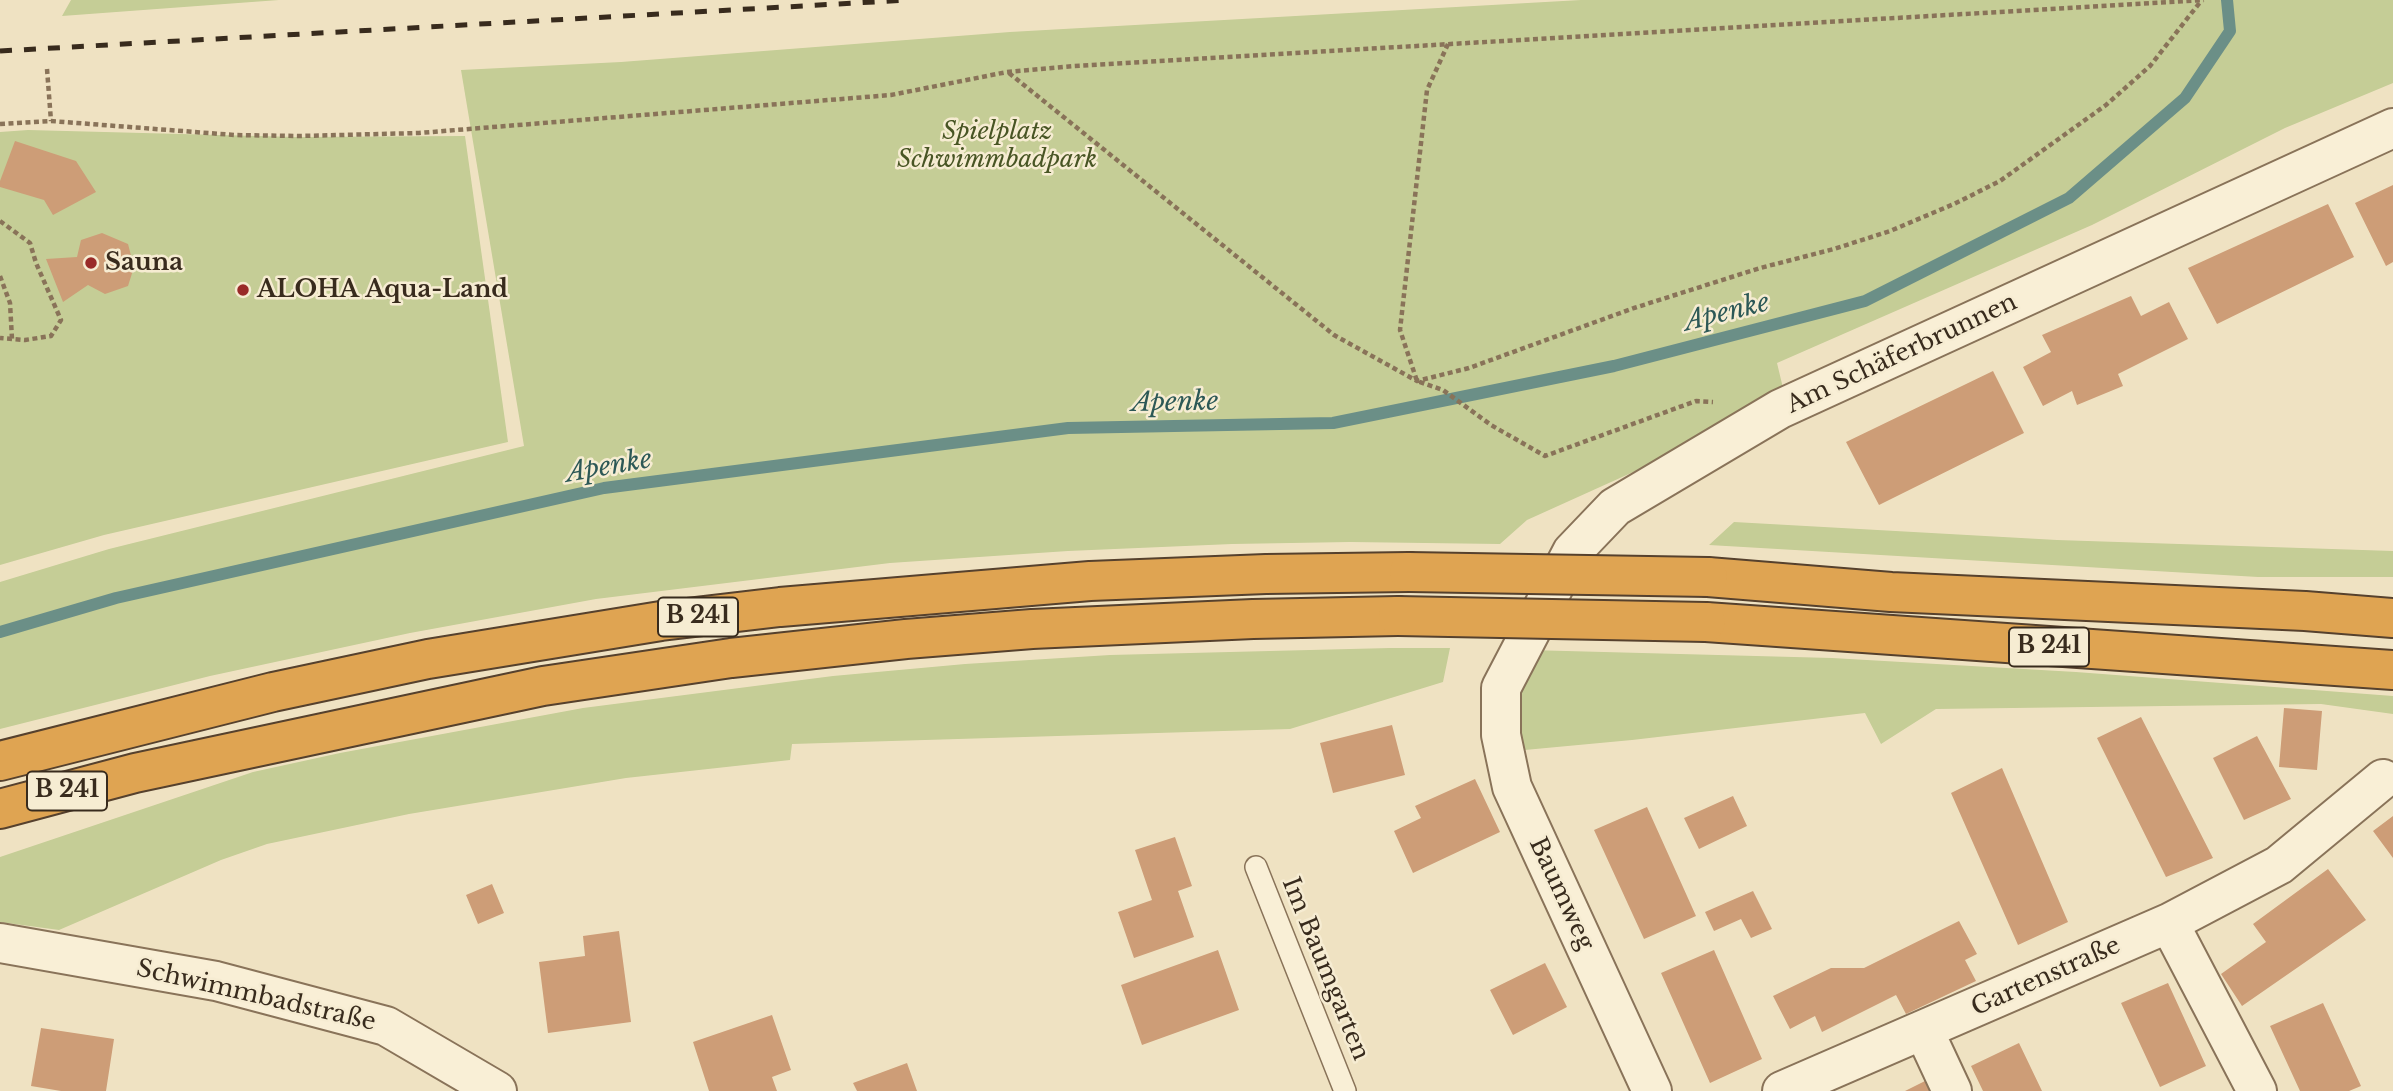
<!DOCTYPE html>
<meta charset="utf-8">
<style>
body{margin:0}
canvas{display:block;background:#efe2c2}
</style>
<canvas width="2393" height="1091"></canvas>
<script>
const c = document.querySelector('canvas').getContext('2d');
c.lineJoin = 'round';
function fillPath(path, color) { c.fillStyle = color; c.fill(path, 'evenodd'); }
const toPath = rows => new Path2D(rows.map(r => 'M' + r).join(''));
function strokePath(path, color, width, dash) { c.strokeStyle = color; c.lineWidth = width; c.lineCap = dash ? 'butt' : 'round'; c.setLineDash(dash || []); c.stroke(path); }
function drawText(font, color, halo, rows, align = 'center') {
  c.font = font + ' "Libre Baskerville",serif'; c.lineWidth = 5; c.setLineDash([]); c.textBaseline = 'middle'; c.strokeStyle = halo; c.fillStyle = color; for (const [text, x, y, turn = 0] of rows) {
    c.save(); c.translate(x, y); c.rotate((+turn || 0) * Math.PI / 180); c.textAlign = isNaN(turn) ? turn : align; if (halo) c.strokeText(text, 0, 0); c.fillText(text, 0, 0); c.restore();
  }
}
const green = toPath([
 [71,0,279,0,62,16],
 [1581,0,2393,0,2393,83,2285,128,2092,225,1777,363,1783,388,1755,417,1527,520,1500,544,1350,542,1232,544,1068,551,890,563,596,599,410,633,210,676,0,729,0,582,109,549,524,446,461,70,621,62,1010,32],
 [28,130,296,137,465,136,508,442,104,535,0,565,0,132],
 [1734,522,2057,540,2393,551,2393,577,2258,577,1709,545],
 [1390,648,1450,648,1443,682,1290,729,792,744,790,760,626,778,409,814,267,844,221,860,59,930,0,922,0,857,253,772,340,753,583,708,833,676,965,664,1110,655],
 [1528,650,1832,658,2076,672,2393,696,2393,714,2321,704,1936,709,1881,744,1865,713,1632,740,1514,751,1511,729]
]);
const stream = toPath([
 [0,632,116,598,604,488,1068,428,1333,423,1614,366,1865,301,2069,198,2185,98,2230,31,2227,0]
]);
const building = toPath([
 [15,141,76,161,96,192,53,215,44,200,0,187,0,181],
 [2393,185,2393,262,2386,266,2355,203],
 [2328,204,2354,257,2217,324,2188,268],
 [102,233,128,244,134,267,128,286,105,294,88,285,63,302,46,259,77,257,81,240],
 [2131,296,2141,316,2169,302,2188,339,2118,374,2123,386,2077,405,2072,391,2043,406,2023,367,2051,352,2042,335],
 [1993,371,2024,433,1879,505,1846,442],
 [2284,708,2322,711,2317,770,2279,767],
 [2141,717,2213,858,2166,877,2097,738],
 [1392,725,1405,775,1333,793,1320,743],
 [2257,736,2291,799,2244,820,2213,758],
 [2002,768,2068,922,2018,945,1951,793],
 [1475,779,1500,832,1413,873,1394,831,1421,818,1415,806],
 [1733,796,1747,826,1699,849,1684,818],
 [1647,807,1696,916,1644,939,1594,830],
 [2393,816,2393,858,2373,831],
 [1175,837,1192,886,1178,891,1194,937,1134,958,1118,912,1152,900,1135,850],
 [2328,869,2366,920,2242,1006,2221,974,2266,942,2253,924],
 [492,884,504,913,478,924,466,895],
 [1753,891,1772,929,1751,938,1741,919,1714,931,1705,912],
 [1959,921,1977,954,1965,960,1976,981,1906,1014,1896,995,1822,1032,1815,1016,1790,1029,1773,996,1831,968,1864,968],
 [619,931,631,1022,548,1033,539,962,585,956,583,936],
 [1218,950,1239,1010,1142,1045,1121,985],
 [1714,950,1762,1059,1710,1083,1661,973],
 [1545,963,1567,1007,1513,1035,1490,990],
 [2168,983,2206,1066,2160,1087,2121,1003],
 [2323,1003,2361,1086,2349,1091,2300,1091,2270,1026],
 [772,1015,791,1070,772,1077,777,1091,709,1091,693,1042],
 [41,1028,114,1039,106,1091,61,1091,31,1086],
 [2019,1043,2042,1091,1983,1091,1971,1066],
 [907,1063,917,1091,857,1091,853,1083],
 [1929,1079,1935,1091,1905,1091]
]);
const path = toPath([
 [1448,44,1427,90,1400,330,1417,381,1443,390,1491,425,1545,456,1696,401,1713,402],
 [47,69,51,121],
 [1009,73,1334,335,1417,381,1469,368,1634,308,1760,268,1834,249,1890,231,1954,204,2000,181,2106,105,2150,66,2201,1],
 [0,124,51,121,234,135,300,136,419,133,891,95,1007,72,1074,66,2204,0],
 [0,221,30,243,36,263,61,320,51,336,25,340,0,338],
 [0,276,10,303,12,339]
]);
const lane = toPath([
 [1256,867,1345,1091]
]);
const street = toPath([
 [2169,923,2257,1091],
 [0,943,216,981,386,1026,497,1091],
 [1924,1031,1952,1091],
 [1652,1091,1512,787,1501,735,1501,688,1572,552,1615,507,1780,409,2393,128],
 [1782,1091,2169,923,2279,865,2383,779]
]);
const highway = toPath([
 [1708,577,1891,592,2305,611,2393,618],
 [1706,622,2393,670],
 [0,761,273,692,428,659,661,621,780,607,1090,581,1266,574,1409,572],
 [0,809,135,773,543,686,731,658,906,639,1032,629,1253,619,1398,616]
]);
const rail = toPath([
 [0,51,909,0]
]);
const highwayBridge = toPath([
 [1409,572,1708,577],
 [1398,616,1706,622]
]);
const markers = [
 [91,263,7,"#992a28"],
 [243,290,7,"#992a28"]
];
const shields = [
 [698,617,80],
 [2049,647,80],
 [67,791,80]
];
const shieldNames = [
 ["B 241",698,617],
 ["B 241",2049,647],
 ["B 241",67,791]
];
const parkNames = [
 ["Spielplatz",997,132],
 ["Schwimmbadpark",997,160]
];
const poiNames = [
 ["Sauna",105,263],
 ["ALOHA Aqua-Land",257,290]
];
const streetNames = [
 ["Am Schäferbrunnen",1902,354,-25],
 ["Baumweg",1561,894,65],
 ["Im Baumgarten",1325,969,68],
 ["Gartenstraße",2046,977,-24],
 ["Schwimmbadstraße",256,996,13]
];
const waterNames = [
 ["Apenke",1727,313,-14],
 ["Apenke",1175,403,-1],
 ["Apenke",609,467,-10]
];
fillPath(green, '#c5cd96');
strokePath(stream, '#6b8f87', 12);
fillPath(building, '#cd9d77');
strokePath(lane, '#897359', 24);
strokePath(street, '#897359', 42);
strokePath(highway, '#56412d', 42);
strokePath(path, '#897359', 4.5, [5, 3.5]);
strokePath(lane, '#f9efd6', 21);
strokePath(street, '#f9efd6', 38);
strokePath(highway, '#dfa452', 38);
strokePath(rail, '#382b1d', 5, [12, 12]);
strokePath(highwayBridge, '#56412d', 42, []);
strokePath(highwayBridge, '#dfa452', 38);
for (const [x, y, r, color] of markers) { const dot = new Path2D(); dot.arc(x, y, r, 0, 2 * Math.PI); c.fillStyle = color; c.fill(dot); strokePath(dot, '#f6ecd2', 2.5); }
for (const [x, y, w] of shields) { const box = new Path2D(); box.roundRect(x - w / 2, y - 19.5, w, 39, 5); c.fillStyle = '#f6ecd2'; c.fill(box); strokePath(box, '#382b1d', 2); }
drawText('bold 23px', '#382b1d', null, shieldNames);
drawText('italic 24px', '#485524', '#f6ecd2', parkNames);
drawText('bold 24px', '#382b1d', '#f6ecd2', poiNames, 'left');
drawText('24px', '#382b1d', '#f6ecd2', streetNames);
drawText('italic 26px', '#2c5856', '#f6ecd2', waterNames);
</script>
